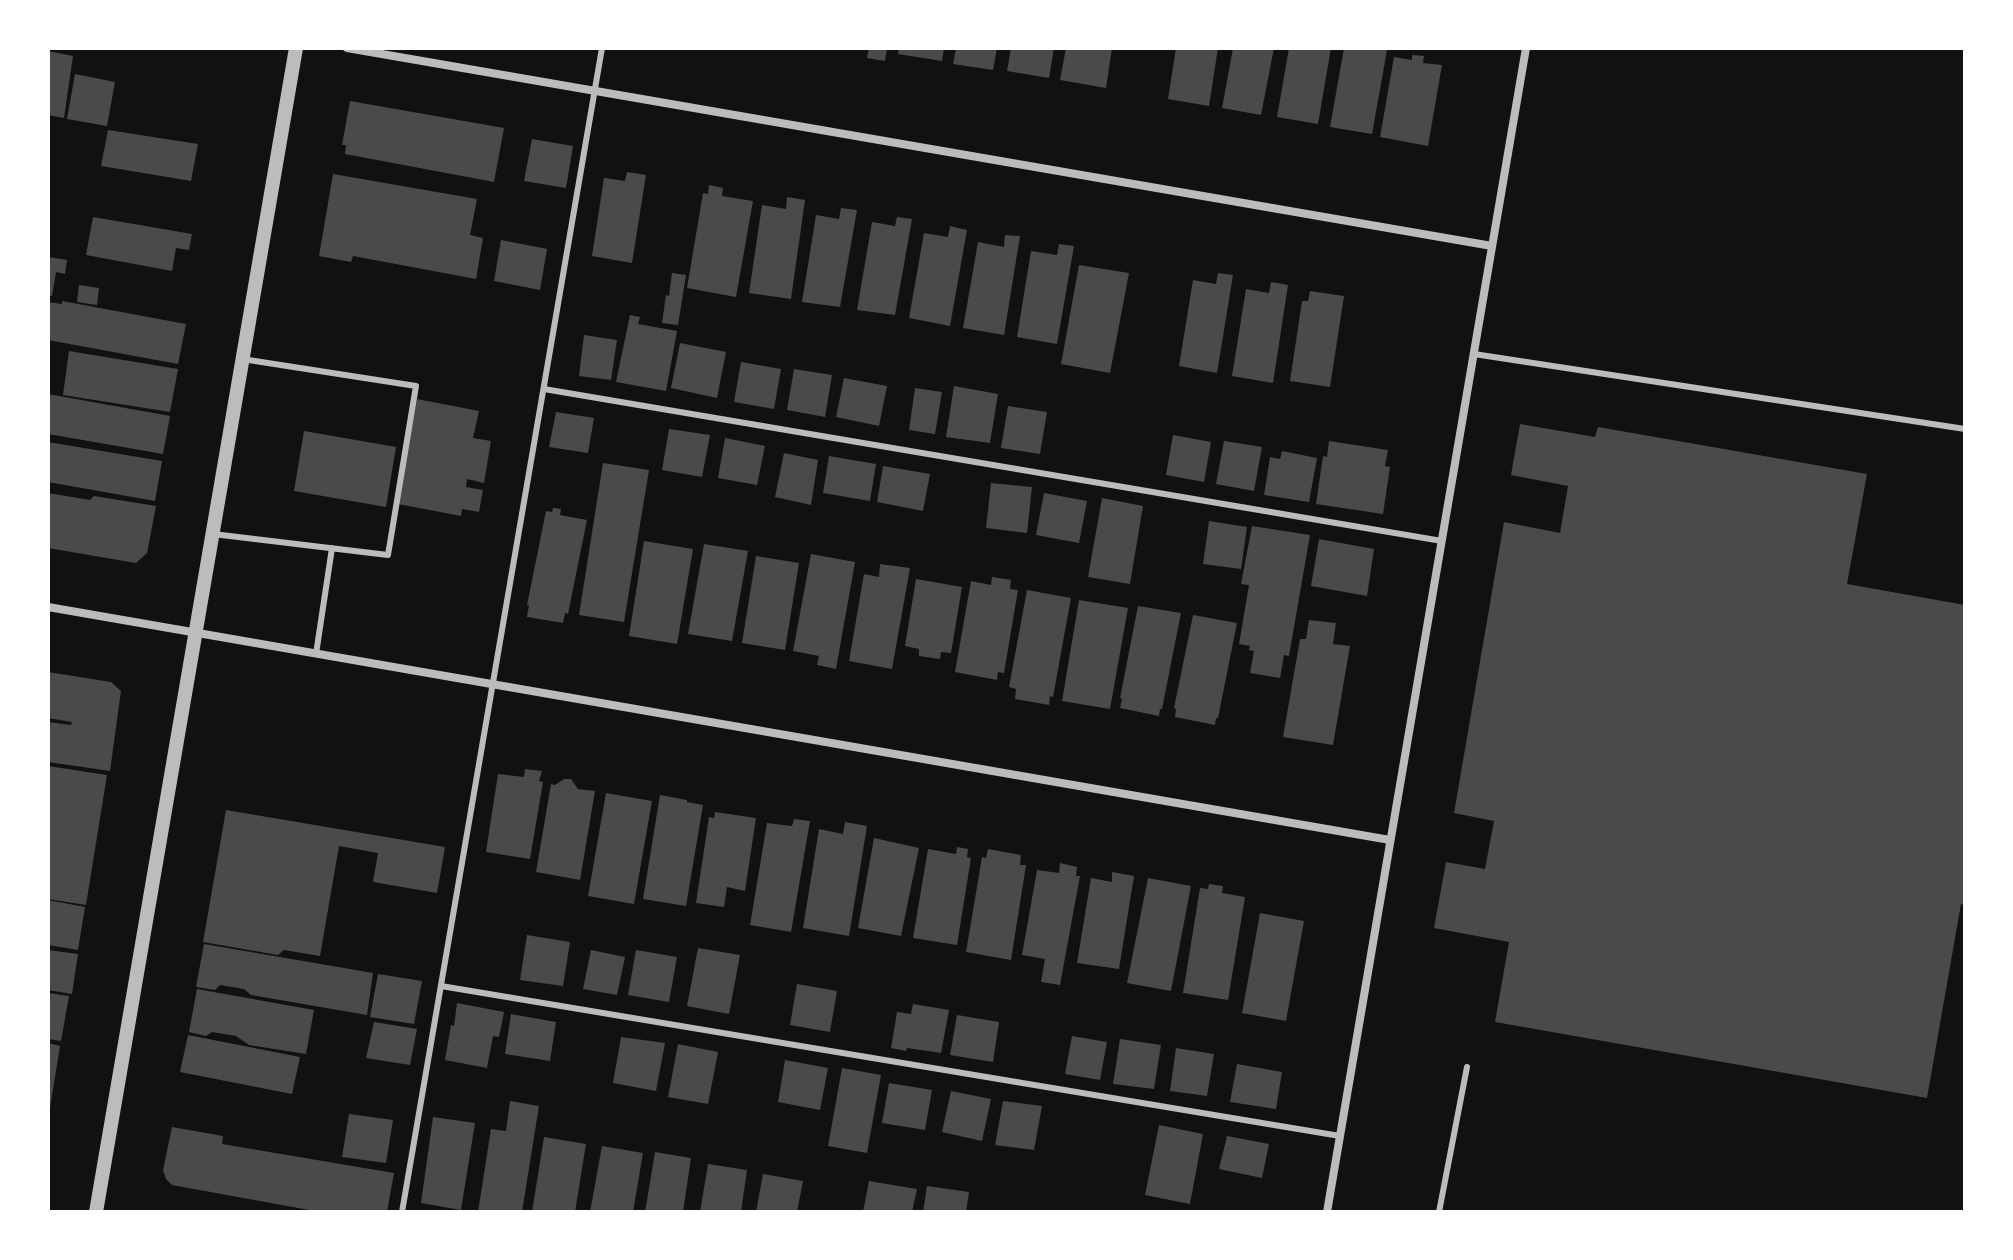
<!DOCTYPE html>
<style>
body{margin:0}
#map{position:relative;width:2013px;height:1260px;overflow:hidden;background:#111;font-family:Raleway,sans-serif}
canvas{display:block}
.frame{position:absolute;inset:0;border:50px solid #fff;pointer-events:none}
</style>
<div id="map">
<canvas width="2013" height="1260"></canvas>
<div class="frame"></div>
</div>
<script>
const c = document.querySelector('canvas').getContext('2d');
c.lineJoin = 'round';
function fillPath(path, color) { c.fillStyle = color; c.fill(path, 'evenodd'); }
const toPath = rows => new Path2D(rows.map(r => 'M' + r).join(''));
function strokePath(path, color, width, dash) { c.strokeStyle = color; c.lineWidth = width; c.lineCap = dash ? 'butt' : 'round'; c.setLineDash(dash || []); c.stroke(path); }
const building = toPath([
 [869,48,887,48,885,61,867,58],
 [899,48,944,48,942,61,898,54],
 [956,48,997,48,993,70,953,64],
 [1011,48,1054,48,1049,78,1007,71],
 [1066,48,1112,48,1106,88,1060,80],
 [1176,48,1218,48,1209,106,1168,99],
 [1233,48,1274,48,1261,115,1222,108],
 [1289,48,1331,48,1318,124,1277,117],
 [1344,48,1387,50,1372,134,1330,127],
 [48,51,73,56,64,118,48,115],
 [1412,55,1424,56,1423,63,1442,65,1428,146,1380,137,1394,57,1412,60],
 [75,74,115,82,107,126,67,119],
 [350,101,504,128,494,182,345,154,346,145,342,145],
 [108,130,198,144,191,181,101,166],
 [532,139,573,146,566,188,524,181],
 [627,172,646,175,632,263,592,256,604,178,625,181],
 [333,174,477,199,470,235,483,238,476,279,353,256,351,262,319,256],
 [709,185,723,188,722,196,753,201,736,297,687,288,703,193,708,194],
 [787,197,805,200,791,299,749,293,762,205,786,209],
 [841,208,857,210,840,307,802,302,816,215,839,219],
 [93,217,192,234,189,250,176,248,172,271,86,255],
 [897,217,912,219,895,315,857,310,872,222,895,226],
 [950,226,967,230,950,326,909,318,924,233,948,237],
 [1005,235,1020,236,1004,335,963,328,978,242,1004,247],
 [501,240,547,249,540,290,494,281],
 [1059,244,1074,246,1057,344,1017,337,1031,251,1057,255],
 [48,257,67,260,65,274,56,272,52,296,48,295],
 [1079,265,1129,273,1110,373,1061,364],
 [672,273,686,275,678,325,662,323,666,295,669,296],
 [1218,273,1233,275,1217,373,1179,366,1193,280,1216,284],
 [1271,282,1288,285,1273,383,1232,376,1246,289,1269,293],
 [79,285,99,288,97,305,77,302],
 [1310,291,1344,296,1330,387,1290,381,1302,301,1308,301],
 [62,301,186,324,178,364,48,340,48,302,62,304],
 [630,315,640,317,638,324,677,331,666,391,616,382],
 [584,335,617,340,611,380,579,376],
 [680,343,726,352,717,398,671,388],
 [69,351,178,369,170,412,63,395],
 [741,362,781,369,774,409,734,402],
 [794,369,832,375,825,417,787,410],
 [844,378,887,386,879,426,836,417],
 [954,386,998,394,990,443,946,437],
 [915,388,942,392,935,434,909,430],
 [48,394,170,416,163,454,48,434],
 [417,399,479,411,473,438,491,441,484,483,467,479,466,487,483,490,479,512,462,509,461,516,398,504],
 [1008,406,1047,412,1040,454,1001,448],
 [556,412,594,418,588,453,549,447],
 [1520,424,1595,437,1598,427,1867,474,1847,584,1965,605,1965,905,1961,904,1927,1098,1495,1022,1509,942,1434,928,1446,862,1485,869,1494,821,1454,813,1504,522,1560,533,1568,486,1511,475],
 [669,429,710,435,702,477,662,470],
 [304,431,396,447,386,507,294,491],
 [1173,435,1211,442,1204,482,1166,475],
 [725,438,765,446,757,485,718,478],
 [1224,441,1262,447,1254,491,1216,484],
 [1329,441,1388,450,1385,466,1390,467,1383,514,1316,504,1323,456,1327,457],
 [48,442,162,461,155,501,48,482],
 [1282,451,1317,458,1309,502,1264,495,1270,457,1280,459],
 [784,453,818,460,811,505,775,497],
 [829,456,876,464,870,501,823,493],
 [603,463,649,470,624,622,579,615],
 [883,466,930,474,923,511,877,502],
 [991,483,1032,487,1027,533,986,528],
 [48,493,90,500,94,496,156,506,147,553,136,563,48,548],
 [1044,493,1087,501,1079,543,1036,535],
 [1102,498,1143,506,1130,584,1088,577],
 [553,508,561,509,560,515,587,520,568,614,565,613,563,623,527,617,529,605,527,605,546,511,552,512],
 [1209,521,1247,527,1241,569,1203,564],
 [1252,526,1310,535,1289,656,1284,655,1280,678,1250,673,1254,651,1249,650,1250,646,1239,644,1249,585,1241,584],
 [1319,539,1374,549,1367,596,1311,586],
 [644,541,693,549,677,644,629,636],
 [704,544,748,551,732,641,688,634],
 [811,554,855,562,836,669,817,665,819,656,793,651],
 [756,556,799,563,785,650,742,643],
 [880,564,910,568,892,669,849,661,864,574,879,577],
 [992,577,1011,580,1010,589,1018,590,1004,673,998,672,997,680,955,672,971,581,991,585],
 [916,579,962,587,951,653,941,652,940,659,919,656,919,649,905,646],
 [1027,590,1071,598,1053,697,1050,696,1049,705,1015,699,1016,689,1009,687],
 [1079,600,1128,608,1110,709,1062,701],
 [1138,606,1181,613,1162,709,1160,709,1159,716,1120,708,1122,699,1120,698],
 [1193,615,1237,623,1218,718,1216,718,1215,725,1175,717,1176,709,1174,708],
 [1309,620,1336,623,1333,644,1350,646,1333,745,1283,737,1300,639,1306,639],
 [48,672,111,682,121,691,110,771,48,762,48,722,71,725,72,722,48,718],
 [48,766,107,775,86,905,48,899],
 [525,769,542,771,539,781,543,782,530,859,486,852,498,774,524,777],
 [564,779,571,779,578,789,595,791,580,880,536,872,551,784,555,785],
 [606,793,652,801,634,904,588,896],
 [660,795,687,800,687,802,703,805,686,906,643,899],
 [226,810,445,847,437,893,373,882,378,853,339,846,320,956,284,950,278,955,203,942],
 [715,812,756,818,745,891,727,887,724,907,696,903,709,817,714,818],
 [794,819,810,821,791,932,750,925,767,823,792,826],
 [845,822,867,826,849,936,803,928,819,829,843,834],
 [874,838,919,848,901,936,858,928],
 [957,847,968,849,967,857,971,858,957,945,913,938,928,849,956,854],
 [988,849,1021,855,1020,865,1026,865,1011,960,966,952,982,857,986,858],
 [1060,863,1077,867,1076,876,1080,876,1060,985,1041,982,1045,959,1022,955,1037,870,1059,873],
 [1112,872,1134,876,1119,969,1077,963,1091,878,1112,882],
 [1148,878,1191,886,1171,991,1127,983],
 [1209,884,1223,886,1222,893,1245,897,1228,1000,1183,993,1200,888,1208,889],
 [48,900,85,907,78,950,48,945],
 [1260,913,1304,921,1286,1021,1242,1013],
 [527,935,570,942,563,986,520,980],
 [204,944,373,973,367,1015,251,995,244,989,220,985,215,990,196,987],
 [698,948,740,955,729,1014,687,1006],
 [48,950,78,954,72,994,48,990],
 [591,950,625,957,617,995,583,989],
 [636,950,677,957,669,1002,628,995],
 [378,974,422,981,414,1024,370,1017],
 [797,984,837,991,830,1032,790,1025],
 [197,989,314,1010,306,1054,249,1045,236,1036,212,1032,206,1036,189,1032],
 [48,993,69,996,61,1041,48,1039],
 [457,1003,504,1012,499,1037,493,1036,487,1068,445,1060,451,1025,454,1026],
 [913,1004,949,1010,941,1053,907,1048,906,1051,891,1048,897,1012,911,1014],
 [511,1014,556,1022,550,1061,505,1054],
 [957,1015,999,1022,993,1062,950,1055],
 [374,1022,417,1029,410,1065,366,1058],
 [188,1035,300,1057,292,1094,180,1072],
 [1072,1036,1107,1042,1100,1080,1065,1074],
 [621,1037,665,1043,656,1091,613,1083],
 [1120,1039,1161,1045,1154,1089,1113,1084],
 [48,1043,60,1046,50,1108,48,1108],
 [678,1044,718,1052,708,1104,668,1097],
 [1176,1048,1214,1054,1207,1096,1170,1091],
 [785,1060,828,1068,820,1110,778,1102],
 [1237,1064,1282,1072,1276,1109,1230,1102],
 [842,1068,881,1075,867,1153,828,1146],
 [889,1083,932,1090,925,1130,882,1123],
 [951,1091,991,1099,982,1141,942,1132],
 [510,1101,539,1106,522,1212,478,1212,491,1129,506,1131],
 [1003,1101,1042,1106,1034,1150,995,1145],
 [349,1114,393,1120,386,1163,342,1157],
 [433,1117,475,1123,461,1210,421,1203],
 [1159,1125,1203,1134,1190,1204,1145,1195],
 [172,1127,223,1136,222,1144,394,1173,387,1212,320,1212,172,1185,166,1179,163,1170],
 [1227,1136,1269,1144,1262,1178,1219,1169],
 [544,1137,586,1144,575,1212,532,1212],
 [602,1146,643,1153,633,1212,590,1212],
 [655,1152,691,1158,683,1212,645,1212],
 [708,1164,747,1170,741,1212,700,1212],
 [763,1174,803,1181,797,1212,756,1212],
 [869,1181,917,1189,912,1212,863,1212],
 [927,1186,969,1192,966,1212,923,1212]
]);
const service = toPath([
 [1474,354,1965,429],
 [544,389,1442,541],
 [213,534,388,555,416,386,242,359],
 [316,654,332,548],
 [441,986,1340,1136],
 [402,1212,602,48],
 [1439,1212,1467,1067]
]);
const minor = toPath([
 [347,48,1492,246],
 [48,607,1390,840],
 [1327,1212,1526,48]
]);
const tertiary = toPath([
 [96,1212,296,48]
]);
fillPath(building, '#4a4a4a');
strokePath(service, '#bcbcbc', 6);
strokePath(minor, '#bcbcbc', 8);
strokePath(tertiary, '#bcbcbc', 14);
</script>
